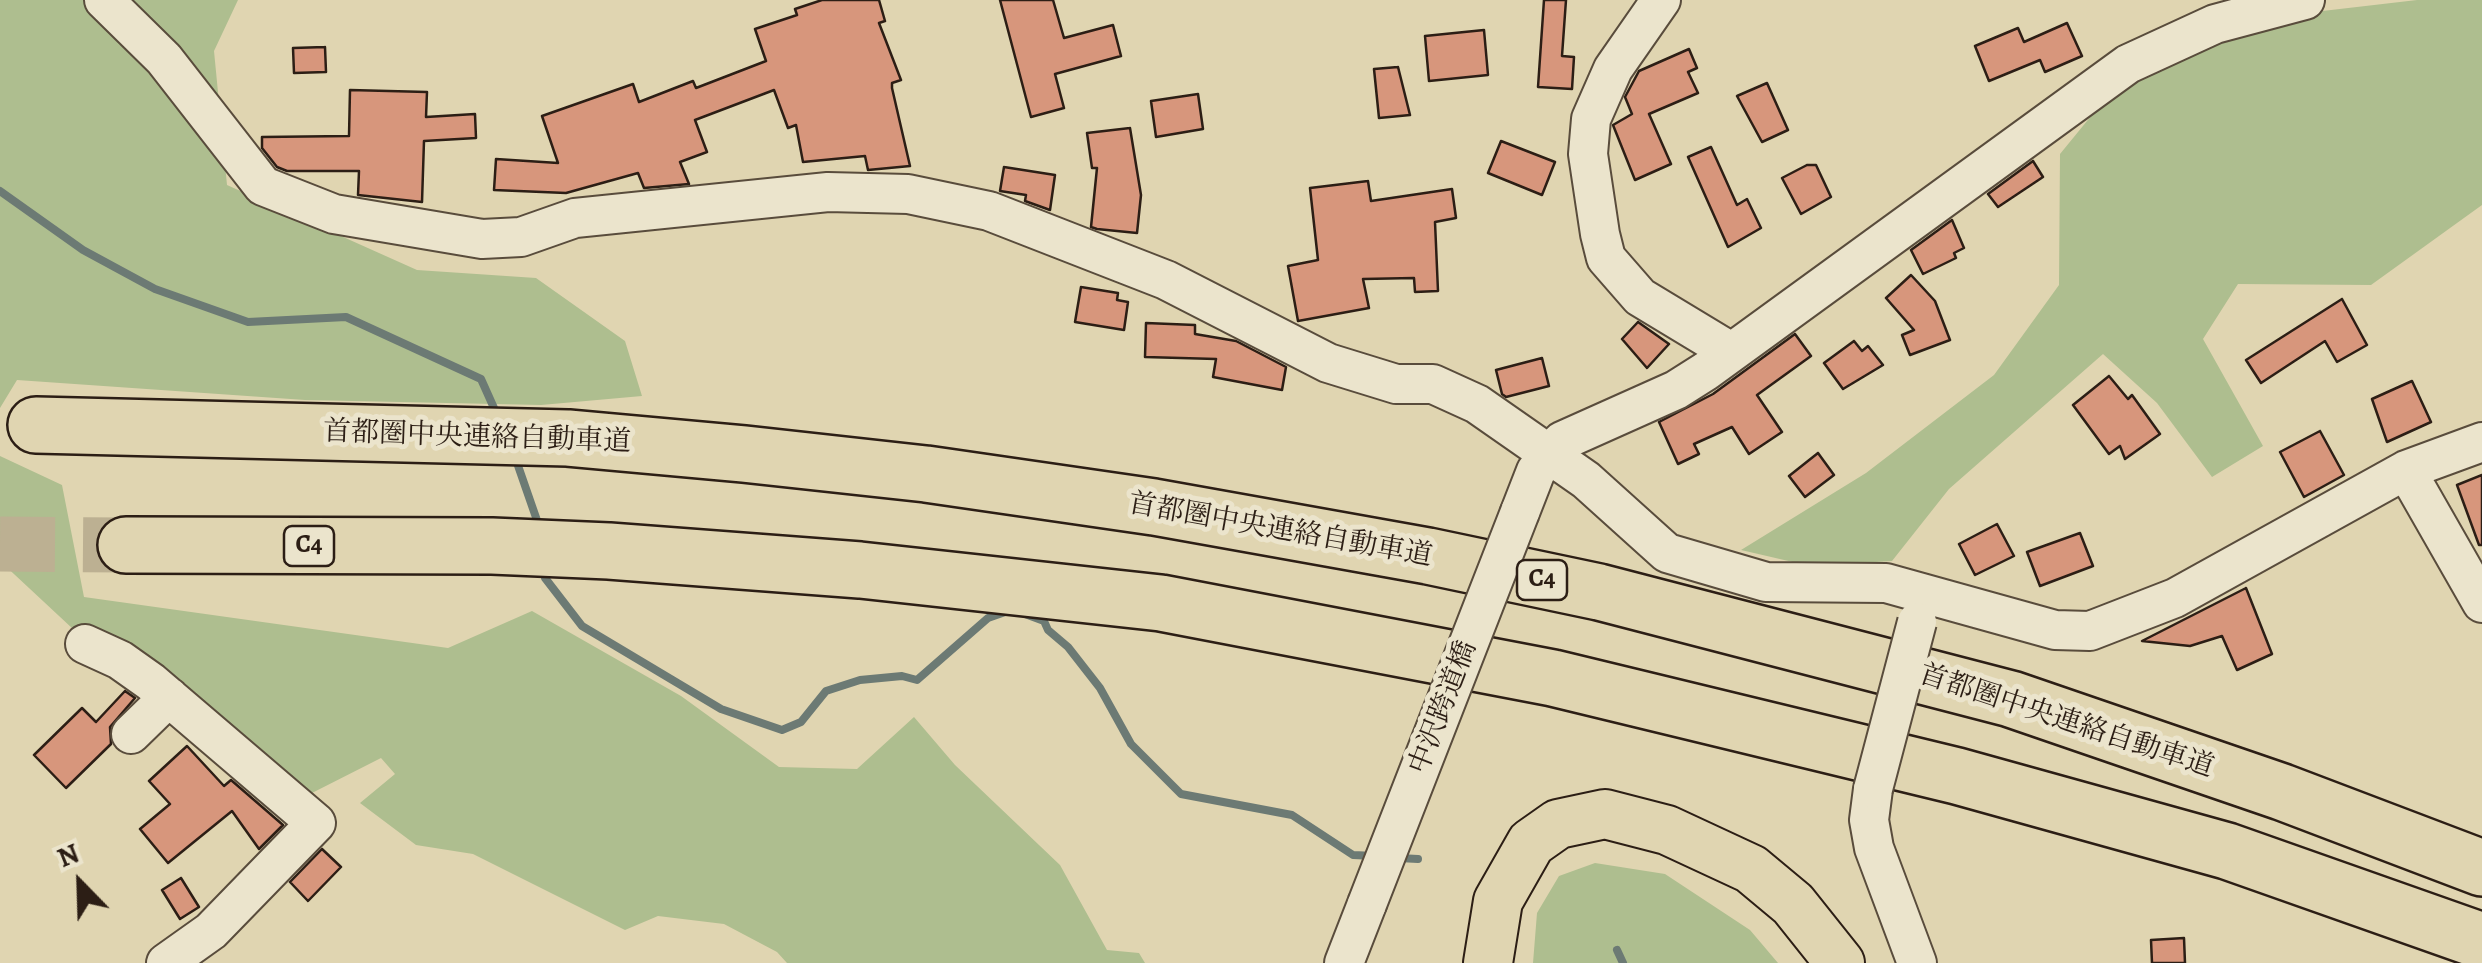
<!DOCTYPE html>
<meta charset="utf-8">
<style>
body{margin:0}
#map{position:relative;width:2482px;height:963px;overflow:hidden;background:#e0d5b1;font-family:Alegreya,serif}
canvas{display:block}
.north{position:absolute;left:30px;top:833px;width:100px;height:100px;-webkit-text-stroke:8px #ebe4cc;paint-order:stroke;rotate:337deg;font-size:28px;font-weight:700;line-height:40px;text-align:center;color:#2c1e15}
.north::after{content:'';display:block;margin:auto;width:35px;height:45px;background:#2c1e15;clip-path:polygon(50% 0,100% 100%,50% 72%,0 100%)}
</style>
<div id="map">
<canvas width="2482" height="963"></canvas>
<div class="north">N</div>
</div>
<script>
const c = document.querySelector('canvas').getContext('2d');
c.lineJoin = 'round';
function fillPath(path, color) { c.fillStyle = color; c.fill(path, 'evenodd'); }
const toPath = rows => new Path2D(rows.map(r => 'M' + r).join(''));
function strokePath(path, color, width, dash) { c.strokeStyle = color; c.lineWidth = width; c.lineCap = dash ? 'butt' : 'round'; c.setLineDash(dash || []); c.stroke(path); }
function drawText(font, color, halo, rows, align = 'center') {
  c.font = font + ' Alegreya,"Noto Serif JP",serif'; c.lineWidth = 10; c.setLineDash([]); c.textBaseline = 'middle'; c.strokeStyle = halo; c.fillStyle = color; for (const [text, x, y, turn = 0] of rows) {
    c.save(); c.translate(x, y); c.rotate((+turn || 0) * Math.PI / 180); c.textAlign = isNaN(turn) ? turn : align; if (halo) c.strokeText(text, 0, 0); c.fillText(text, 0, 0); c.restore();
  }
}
const green = toPath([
 [0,0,238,0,214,51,227,185,417,270,536,278,625,341,642,396,541,405,305,400,17,380,0,408],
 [2417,0,2482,0,2482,205,2371,285,2238,284,2203,339,2263,446,2212,477,2157,403,2103,354,1949,489,1892,561,1810,566,1741,550,1866,473,1994,375,2059,285,2060,154,2105,99,2178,56,2271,17],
 [0,456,62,485,84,597,448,648,532,611,681,696,779,767,857,769,914,717,955,765,1060,865,1107,950,1139,953,1145,963,787,963,777,952,724,924,658,916,625,930,473,854,416,845,360,803,395,774,381,758,310,794,124,647,73,629,0,561],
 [1595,863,1665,874,1750,930,1778,963,1533,963,1537,913,1559,876]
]);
const stream = toPath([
 [0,191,83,250,155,289,248,322,346,317,481,379,498,417],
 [515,457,540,529],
 [544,568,545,578,582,626,721,709,782,730,801,722,826,691,860,680,902,676,917,680,988,618,1008,611],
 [1025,614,1044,621,1048,630,1068,647,1100,688,1131,744,1181,794,1292,815,1353,855,1375,856],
 [1399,858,1418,859],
 [1617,950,1623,963]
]);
const building = toPath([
 [822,0,879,0,885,21,879,23,901,80,892,83,892,88,910,166,868,170,865,156,803,162,796,125,788,128,774,90,695,120,707,152,680,162,689,184,644,188,638,173,566,193,494,190,496,159,558,163,542,116,633,84,639,102,693,81,696,88,766,61,755,29,797,15,795,9,822,0],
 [1000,0,1053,0,1064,38,1113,25,1121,56,1055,74,1064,108,1031,117,1000,0],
 [1544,0,1566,0,1562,56,1574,57,1572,89,1538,87,1544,0],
 [2067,23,2082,56,2045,72,2040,60,1989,81,1975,46,2018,28,2024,42,2067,23],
 [1484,30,1488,75,1429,81,1425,36,1484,30],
 [325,47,326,72,294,73,293,48,325,47],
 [1689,49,1697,68,1688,72,1698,93,1649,114,1671,164,1635,180,1613,125,1632,114,1625,97,1639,71,1689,49],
 [1398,67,1410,115,1379,118,1374,69,1398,67],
 [1767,83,1788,130,1762,142,1737,96,1767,83],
 [350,90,427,92,426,117,475,114,476,138,424,141,422,202,358,195,359,171,287,171,277,167,262,148,262,137,349,136,350,90],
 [1198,94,1203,129,1156,137,1151,101,1198,94],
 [1130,128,1141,195,1137,233,1097,229,1091,227,1097,168,1092,168,1087,133,1130,128],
 [1501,141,1555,162,1542,195,1488,173,1501,141],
 [1711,147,1737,205,1747,199,1761,228,1728,247,1688,157,1711,147],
 [2033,161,2043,177,1998,207,1988,194,2033,161],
 [1807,165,1816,165,1831,197,1801,214,1782,178,1807,165],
 [1004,167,1055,175,1050,210,1025,201,1026,195,1000,191,1004,167],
 [1368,181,1371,201,1452,189,1456,218,1435,222,1438,291,1415,292,1414,278,1363,279,1369,308,1298,321,1288,266,1318,260,1310,188,1368,181],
 [1952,220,1964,248,1954,253,1956,258,1923,274,1911,250,1952,220],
 [1911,275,1935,301,1950,340,1910,355,1902,335,1914,330,1886,298,1911,275],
 [1081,287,1118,293,1117,300,1128,302,1124,330,1075,322,1081,287],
 [2342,299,2367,345,2337,362,2325,341,2261,383,2246,360,2342,299],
 [1638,322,1669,344,1647,368,1622,339,1638,322],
 [1146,323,1195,325,1195,334,1236,341,1286,367,1282,390,1213,377,1216,359,1145,357,1146,323],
 [1795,334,1811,356,1757,395,1782,432,1749,454,1732,427,1694,444,1699,454,1678,464,1659,422,1713,394,1795,334],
 [1854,341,1862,351,1868,346,1883,365,1843,389,1824,363,1854,341],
 [1542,358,1549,386,1506,397,1502,394,1496,370,1542,358],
 [2109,376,2128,399,2132,395,2160,434,2125,459,2120,446,2109,454,2073,405,2109,376],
 [2412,381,2431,422,2387,442,2372,399,2412,381],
 [2320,431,2344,475,2304,497,2280,452,2320,431],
 [1818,453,1834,475,1805,497,1789,476,1818,453],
 [2482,475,2482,545,2479,545,2457,485,2482,475],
 [1997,524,2014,556,1975,575,1959,544,1997,524],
 [2080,533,2093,566,2040,586,2027,552,2080,533],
 [2246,588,2272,654,2237,670,2222,636,2190,646,2142,641,2246,588],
 [125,691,135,698,110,727,111,744,66,788,34,755,82,708,96,722,125,691],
 [187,746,224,786,231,780,283,825,259,849,232,811,168,863,140,829,170,804,149,781,187,746],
 [322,849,341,867,308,901,290,882,322,849],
 [181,878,199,907,180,919,162,890,181,878],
 [2184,938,2185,963,2152,963,2151,940,2184,938]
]);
const highwayTunnel = toPath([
 [0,544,126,545]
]);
const minor = toPath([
 [104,0,164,59,263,186,334,214,482,239,521,237,575,218,828,192,908,194,989,211,1166,280,1328,363,1396,384,1433,384,1477,404,1586,480,1667,553,1766,582,1886,583,2055,630,2090,631,2175,598,2406,470,2482,442],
 [1661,0,1613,69,1591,119,1588,154,1600,234,1606,258,1640,297,1731,352],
 [2406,470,2482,603],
 [1520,512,1536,471,1562,441,1676,390,1706,371,2128,64,2215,24,2305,0],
 [85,644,120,660,151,682,316,823,211,931,166,963],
 [131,734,169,697],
 [1873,789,1869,820,1874,848,1917,963],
 [1344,963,1367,904]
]);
const major = toPath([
 [1488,963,1498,901,1531,843,1558,824,1605,814,1667,830,1751,869,1793,904,1840,963]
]);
const highway = toPath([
 [36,425,568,438,744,454,926,474,1154,507,1428,556,1599,592,2011,699,2282,792,2482,868],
 [126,545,492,546,609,551,860,570,1161,603,1553,678,1957,776,2227,851,2482,941]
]);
const minorBridge = toPath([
 [1873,789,1917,622],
 [1367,904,1520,512]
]);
const shields = [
 [309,546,50],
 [1542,580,50]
];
const shieldNames = [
 ["C4",309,546],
 ["C4",1542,580]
];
const streetNames = [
 ["首都圏中央連絡自動車道",477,438,2],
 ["首都圏中央連絡自動車道",1280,531,10],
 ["中沢跨道橋",1444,708,-69],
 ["首都圏中央連絡自動車道",2066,722,18]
];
fillPath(green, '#aebe8f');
strokePath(stream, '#6c7a74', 8);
fillPath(building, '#d7967c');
strokePath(building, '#2c1e15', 2.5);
strokePath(highwayTunnel, '#bcb092', 55, [55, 28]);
strokePath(minor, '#594c3c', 42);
strokePath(major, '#2c1e15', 52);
strokePath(highway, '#2c1e15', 60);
strokePath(minor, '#ebe4cc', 38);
strokePath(major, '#e0d5b1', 48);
strokePath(highway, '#e0d5b1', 55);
strokePath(minorBridge, '#594c3c', 42, []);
strokePath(minorBridge, '#ebe4cc', 38);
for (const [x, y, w] of shields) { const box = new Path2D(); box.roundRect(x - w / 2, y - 20, w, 40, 8); c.fillStyle = '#ebe4cc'; c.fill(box); strokePath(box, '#2c1e15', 2.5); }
drawText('bold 25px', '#2c1e15', null, shieldNames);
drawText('28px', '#2c1e15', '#ebe4cc', streetNames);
</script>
